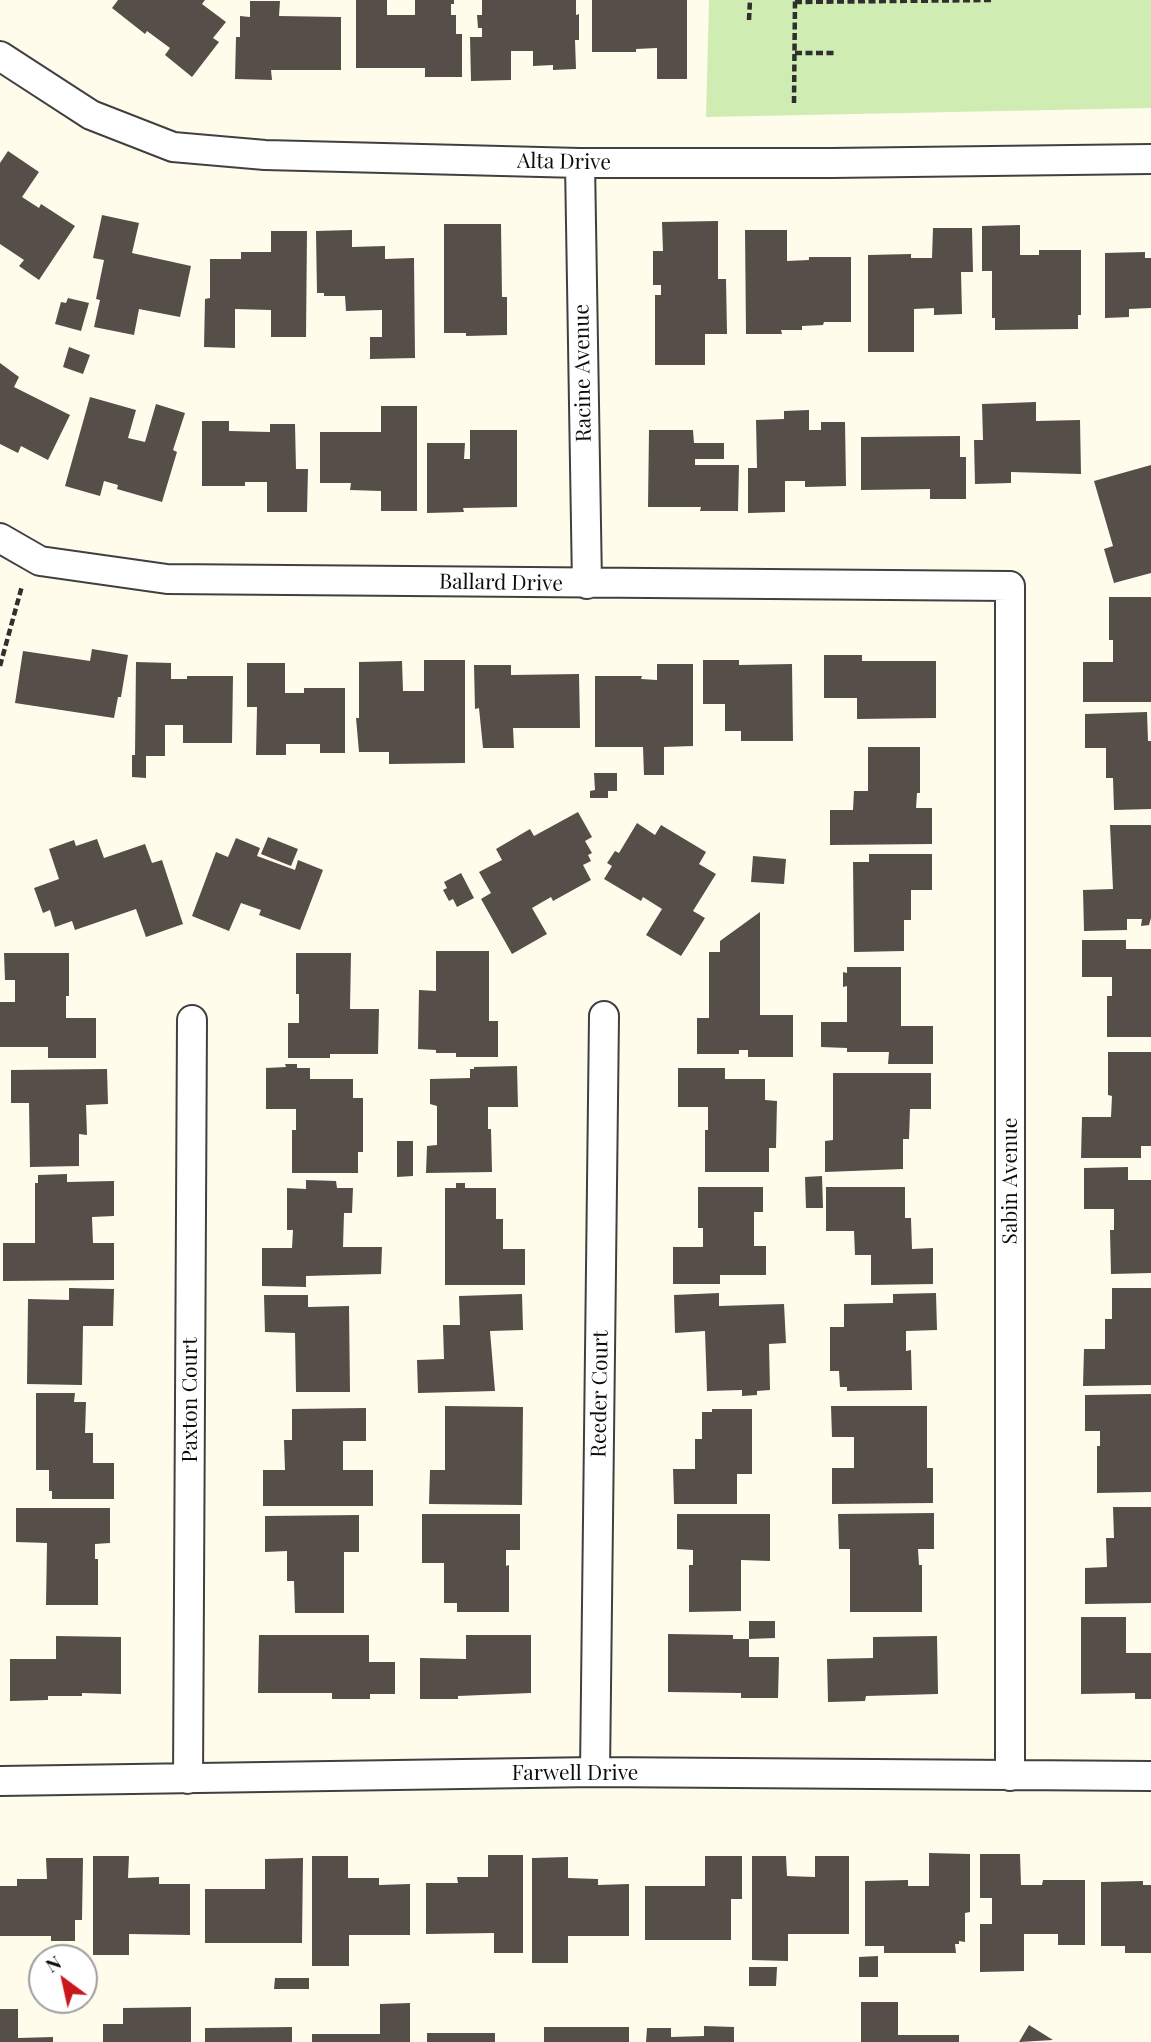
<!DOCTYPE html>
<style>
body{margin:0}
#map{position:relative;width:1151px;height:2042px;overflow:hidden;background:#fffcec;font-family:"Playfair Display",serif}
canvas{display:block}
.north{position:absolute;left:28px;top:1944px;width:70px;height:70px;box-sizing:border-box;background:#fff;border:2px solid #9e9e9e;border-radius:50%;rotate:327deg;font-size:19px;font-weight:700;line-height:28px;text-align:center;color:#0d0d0d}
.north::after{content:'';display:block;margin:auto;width:24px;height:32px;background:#c9181b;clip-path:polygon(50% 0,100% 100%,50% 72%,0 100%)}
</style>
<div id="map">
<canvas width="1151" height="2042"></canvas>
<div class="north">N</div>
</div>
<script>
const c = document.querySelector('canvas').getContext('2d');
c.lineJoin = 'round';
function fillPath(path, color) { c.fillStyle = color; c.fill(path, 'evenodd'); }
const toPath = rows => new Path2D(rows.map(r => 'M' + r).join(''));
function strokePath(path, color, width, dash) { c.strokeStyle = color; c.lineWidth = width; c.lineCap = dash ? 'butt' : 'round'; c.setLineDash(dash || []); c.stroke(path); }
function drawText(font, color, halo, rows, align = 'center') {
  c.font = font + ' "Playfair Display",serif'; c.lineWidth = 7; c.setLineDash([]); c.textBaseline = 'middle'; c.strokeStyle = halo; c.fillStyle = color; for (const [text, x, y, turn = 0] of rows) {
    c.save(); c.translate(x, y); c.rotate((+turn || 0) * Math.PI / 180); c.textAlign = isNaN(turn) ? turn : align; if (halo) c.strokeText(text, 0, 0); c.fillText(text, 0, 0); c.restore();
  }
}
const green = toPath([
 [709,0,1151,0,1151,108,706,117]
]);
const building = toPath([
 [118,0,205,0,202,4,226,22,213,38,219,42,192,77,165,55,170,48,147,31,145,34,112,8],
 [356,0,387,0,387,15,415,15,415,0,454,0,454,4,451,4,451,15,456,15,456,34,462,34,462,77,425,77,425,68,356,68],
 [482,0,576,0,576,15,579,14,579,40,575,40,576,69,553,70,553,65,533,66,533,51,511,51,511,80,471,81,470,37,482,37,482,28,478,28,477,15,482,15],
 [592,0,687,0,687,79,657,79,657,48,636,49,636,52,592,52],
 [250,1,280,1,279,16,341,17,341,70,271,70,272,80,235,79,236,37,240,37,240,16,250,17],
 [8,151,39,172,22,197,39,208,41,204,75,226,39,280,19,266,24,260,0,244,0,163],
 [102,215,139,223,132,253,191,266,180,317,139,309,134,335,94,327,100,300,96,299,104,260,93,258],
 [718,221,718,279,726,279,727,334,705,334,705,365,655,365,655,295,661,295,661,285,653,285,653,251,663,251,662,222],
 [444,224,501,224,502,297,507,297,507,335,466,336,466,333,444,333],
 [1020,225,1020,255,1039,255,1039,250,1081,250,1081,315,1078,315,1078,329,995,330,995,318,992,318,992,271,982,271,982,226],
 [933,228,972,228,973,272,961,272,962,314,934,315,934,308,914,309,914,352,868,352,868,255,911,254,911,258,932,258],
 [352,230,352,247,385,246,385,259,414,258,415,358,370,359,370,337,382,337,382,310,346,311,345,296,324,296,324,293,317,293,316,231],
 [745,230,787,230,787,261,809,260,809,257,851,257,851,322,824,322,823,325,802,326,802,330,781,330,782,334,746,334],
 [271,231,307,231,306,337,271,337,271,310,235,309,235,348,204,347,205,299,210,298,210,259,241,259,241,252,271,252],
 [1145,252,1145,258,1151,258,1151,308,1129,309,1129,317,1105,318,1105,253],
 [68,298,89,303,81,331,55,324,61,302,66,303],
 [69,347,90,355,83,374,63,367],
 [0,363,19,377,14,387,70,415,48,460,21,446,18,453,0,444],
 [90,397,136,410,128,438,145,442,156,404,185,413,173,450,177,452,162,502,117,489,118,485,104,481,100,496,65,486],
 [1036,402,1036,421,1080,420,1081,474,1011,472,1011,483,975,484,974,440,983,440,982,404],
 [381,406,417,406,417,511,381,511,381,491,350,490,351,483,320,483,320,432,381,432],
 [809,410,809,430,821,430,821,422,845,422,846,486,805,487,805,481,785,481,785,512,748,513,748,468,757,468,756,420,784,419,784,411],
 [202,421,229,421,229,431,270,432,270,424,295,424,296,469,308,469,307,512,267,512,267,482,245,482,245,486,202,486],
 [470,430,517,430,517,507,463,508,464,512,427,513,427,443,465,443,464,459,470,459],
 [649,430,693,430,694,443,724,443,724,459,695,459,695,465,739,465,738,511,700,511,701,507,648,507],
 [960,436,960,457,966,457,966,499,930,499,930,489,861,490,861,437],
 [1151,465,1151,573,1114,583,1104,549,1113,546,1094,481],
 [1109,597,1151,597,1151,702,1083,702,1083,662,1113,662,1113,640,1109,640],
 [92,649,128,655,121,697,118,697,114,718,15,703,23,651,90,661],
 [824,655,862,655,862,661,936,661,936,718,857,719,857,698,824,698],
 [424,660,465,660,465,763,389,764,389,752,359,752,356,718,359,718,359,662,402,661,403,691,424,691],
 [703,660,739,660,739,665,792,664,793,741,741,741,741,731,725,731,725,704,703,704],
 [136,662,171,663,171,679,187,679,187,676,233,676,232,743,183,743,183,725,165,725,165,756,146,756,146,778,132,777,132,755,135,755],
 [247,663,285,663,285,693,304,693,304,688,345,688,345,753,320,753,320,744,286,744,286,755,256,755,257,707,247,707],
 [657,664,693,664,693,746,664,747,664,775,644,775,643,747,595,747,595,676,642,676,641,679,657,680],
 [474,665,511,665,511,675,579,674,580,728,513,728,514,748,483,748,479,708,475,709],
 [1147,712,1148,741,1151,741,1151,809,1114,810,1113,778,1106,778,1106,748,1085,748,1085,714],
 [868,747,920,747,920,793,917,793,916,808,932,808,932,844,830,845,830,810,853,810,854,791,868,791],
 [594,773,617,773,617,791,608,791,608,798,590,798,590,791,595,790],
 [578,812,592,837,585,841,592,853,588,855,591,861,583,865,591,880,553,901,551,897,532,908,547,934,512,954,481,899,491,893,479,872,502,860,496,849,530,829,534,836],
 [637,823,655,835,661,825,706,852,699,864,716,874,693,911,705,918,681,956,646,935,662,909,643,897,641,901,604,879,612,866,607,863,615,851,619,853],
 [1110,825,1151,825,1151,918,1149,925,1141,926,1142,919,1127,919,1127,930,1084,931,1083,890,1113,889],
 [268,837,298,849,291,866,261,854],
 [236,838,260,848,257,856,295,870,298,860,323,870,300,930,259,915,261,910,241,903,229,931,192,916,216,852,228,857],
 [97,839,104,858,145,844,152,863,162,860,183,924,146,937,136,909,75,930,72,921,55,927,50,910,43,913,34,888,59,879,49,849,74,840,76,846],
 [869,854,932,854,932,890,911,890,911,920,904,920,904,951,854,952,853,862,869,862],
 [753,856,786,859,784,884,751,882],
 [461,873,474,898,457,907,453,899,449,901,443,890,447,888,444,882],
 [760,912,760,1015,793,1015,793,1057,748,1057,748,1050,739,1050,739,1054,697,1054,697,1018,709,1018,709,952,720,952,720,941],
 [1082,940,1126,940,1126,949,1151,949,1151,1037,1107,1037,1107,996,1112,996,1112,977,1082,977],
 [436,951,489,951,489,1021,498,1021,498,1057,456,1057,456,1053,436,1053,436,1050,418,1049,419,990,436,991],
 [4,953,69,953,69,996,66,996,66,1018,96,1018,96,1058,48,1058,48,1047,0,1047,0,1002,15,1002,15,980,5,980],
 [296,953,351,953,350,1009,379,1009,378,1054,330,1054,330,1058,288,1058,288,1023,299,1023,299,994,296,994],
 [847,967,901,967,901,1026,933,1026,933,1064,888,1064,889,1052,847,1052,847,1048,821,1047,821,1022,847,1022,847,986,843,987,843,972,847,973],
 [1108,1052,1151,1052,1151,1146,1141,1146,1141,1158,1081,1158,1082,1117,1111,1117,1112,1096,1108,1095],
 [285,1064,297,1064,297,1068,310,1068,310,1079,353,1079,353,1098,363,1098,363,1152,358,1152,358,1173,292,1173,292,1130,296,1130,296,1109,266,1109,266,1068,286,1067],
 [517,1066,518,1107,488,1107,488,1129,491,1129,492,1172,426,1173,427,1146,437,1145,437,1106,430,1104,430,1079,470,1078,470,1069,474,1069,474,1067],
 [678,1068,725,1068,725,1079,765,1079,765,1100,777,1101,776,1148,769,1148,769,1172,705,1172,705,1130,708,1130,708,1107,678,1107],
 [107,1069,108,1104,86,1105,87,1135,79,1134,79,1166,30,1167,29,1103,11,1103,11,1070],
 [833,1073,931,1073,931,1109,910,1109,909,1139,903,1139,903,1169,825,1172,825,1141,833,1140],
 [397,1141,413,1141,413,1176,397,1177],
 [1128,1167,1128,1180,1151,1180,1151,1273,1111,1274,1110,1230,1114,1230,1114,1209,1084,1209,1084,1168],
 [67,1174,67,1182,114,1181,114,1216,92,1217,93,1243,114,1243,114,1280,3,1281,3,1243,35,1243,35,1183,38,1183,38,1175],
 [822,1176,823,1208,806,1208,805,1177],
 [306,1180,336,1181,337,1188,353,1188,352,1213,344,1213,343,1247,382,1247,381,1274,306,1276,306,1287,262,1286,262,1248,292,1248,293,1230,287,1230,287,1188,306,1189],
 [456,1183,465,1183,465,1188,496,1188,496,1219,503,1219,503,1249,525,1249,525,1285,445,1285,445,1188,456,1188],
 [698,1187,763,1187,763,1212,754,1212,754,1246,766,1246,766,1275,720,1275,720,1284,673,1284,673,1247,703,1247,703,1228,698,1228],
 [826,1187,905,1187,905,1218,911,1218,912,1249,933,1248,933,1284,871,1285,871,1255,855,1255,854,1231,826,1231],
 [69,1288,114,1289,113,1326,83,1326,82,1385,27,1384,28,1299,69,1300],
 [1112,1288,1151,1288,1151,1385,1083,1386,1084,1349,1105,1349,1105,1319,1112,1319],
 [719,1293,719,1306,784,1304,786,1343,769,1344,770,1390,757,1391,757,1395,742,1396,742,1390,707,1391,705,1331,675,1333,674,1295],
 [936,1293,937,1330,906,1331,906,1351,911,1350,912,1390,847,1391,847,1387,840,1387,839,1371,830,1371,830,1327,844,1327,844,1304,893,1303,893,1294],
 [522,1294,523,1330,490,1331,495,1391,418,1393,417,1360,444,1359,443,1325,460,1325,459,1296],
 [264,1295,308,1295,308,1307,349,1306,350,1392,296,1392,295,1333,265,1332],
 [36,1393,75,1393,74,1402,86,1402,85,1433,93,1433,93,1463,114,1463,114,1499,52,1499,52,1491,49,1491,49,1470,36,1470],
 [1151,1394,1151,1492,1097,1493,1097,1446,1100,1446,1100,1431,1085,1431,1085,1395],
 [445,1406,523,1407,522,1505,429,1504,430,1470,445,1470],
 [831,1406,927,1406,927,1468,933,1468,933,1503,832,1504,832,1468,854,1468,854,1437,832,1437],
 [366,1408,366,1441,343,1441,343,1470,373,1470,373,1506,263,1506,263,1470,285,1470,284,1440,292,1440,292,1409],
 [712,1409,752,1409,752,1474,737,1474,737,1504,674,1504,673,1469,695,1469,695,1439,702,1439,702,1412,712,1412],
 [1113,1507,1151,1507,1151,1603,1085,1604,1085,1568,1107,1567,1106,1538,1114,1538],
 [16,1508,110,1508,110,1543,95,1544,95,1559,98,1559,98,1605,46,1605,47,1543,16,1542],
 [934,1513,934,1549,918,1549,919,1565,922,1565,922,1612,850,1612,850,1549,839,1549,838,1514],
 [422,1514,520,1514,520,1550,506,1550,506,1566,509,1565,509,1612,457,1612,457,1603,444,1603,444,1563,422,1563],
 [677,1514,770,1514,770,1561,741,1560,741,1611,689,1612,689,1565,693,1565,693,1550,677,1549],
 [359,1515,359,1552,344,1552,344,1613,295,1613,294,1581,287,1581,287,1551,265,1552,265,1516],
 [1081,1617,1126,1617,1126,1653,1151,1653,1151,1699,1135,1699,1135,1693,1081,1694],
 [749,1621,775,1621,775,1638,749,1639],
 [668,1634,733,1635,733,1639,749,1639,749,1657,779,1657,778,1698,741,1698,741,1693,668,1692],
 [259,1635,369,1635,369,1662,395,1662,395,1694,370,1694,370,1699,332,1699,332,1693,258,1693],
 [466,1635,531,1635,531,1693,458,1696,458,1699,420,1699,420,1658,466,1659],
 [56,1636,121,1637,121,1694,82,1693,82,1696,48,1696,48,1700,10,1701,10,1659,56,1659],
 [937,1636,938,1694,866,1696,865,1701,828,1702,827,1659,873,1658,873,1637],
 [929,1853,970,1854,970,1912,965,1913,965,1942,959,1941,959,1944,955,1944,956,1953,884,1953,884,1946,865,1946,865,1881,908,1880,908,1886,929,1886],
 [980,1854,1020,1854,1021,1885,1042,1885,1043,1880,1085,1880,1085,1945,1058,1945,1058,1934,1024,1934,1024,1971,980,1972,980,1924,992,1924,992,1898,980,1898],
 [488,1855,523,1855,523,1953,494,1953,494,1933,426,1934,426,1883,458,1883,457,1877,488,1877],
 [93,1856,129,1856,128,1878,159,1877,159,1884,190,1884,190,1935,129,1934,129,1955,93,1955],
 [312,1856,348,1856,348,1878,379,1878,379,1885,410,1884,410,1935,349,1935,349,1966,312,1966],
 [705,1856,742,1856,742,1899,731,1899,731,1940,645,1940,645,1886,705,1886],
 [752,1856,786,1856,787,1876,815,1877,815,1856,849,1856,849,1934,788,1934,788,1961,752,1960],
 [568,1857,568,1878,598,1879,598,1885,629,1884,629,1936,568,1936,568,1963,532,1963,532,1858],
 [46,1858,83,1858,82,1920,75,1920,75,1941,51,1941,51,1936,0,1936,0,1886,17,1886,17,1879,47,1879],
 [303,1858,302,1943,205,1943,205,1889,265,1889,265,1859],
 [1143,1881,1143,1885,1151,1885,1151,1953,1125,1953,1125,1946,1101,1946,1101,1882],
 [878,1956,878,1977,859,1977,859,1957],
 [749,1967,777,1967,776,1986,749,1986],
 [275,1978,309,1978,309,1989,274,1989],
 [861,2002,898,2002,898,2035,959,2035,959,2042,861,2042],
 [410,2003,410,2042,312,2042,312,2034,380,2034,380,2004],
 [191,2007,191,2042,103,2042,103,2024,123,2024,123,2008],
 [0,2009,18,2009,18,2038,53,2037,53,2042,0,2042],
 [1029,2025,1053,2040,1019,2042],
 [704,2026,734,2027,734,2042,646,2042,647,2028,671,2028,671,2037,704,2036],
 [292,2027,292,2042,205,2042,205,2028],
 [544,2027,629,2027,629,2042,544,2042],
 [427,2033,495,2033,495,2042,427,2042]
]);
const path = toPath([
 [795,2,992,0],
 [749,20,750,0],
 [795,53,835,53],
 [794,103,795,1],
 [0,666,22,586]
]);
const minor = toPath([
 [0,56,91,115,173,147,265,155,580,163,831,163,1151,159],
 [580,163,587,584],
 [0,538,40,561,167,579,1010,586,1010,1776],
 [595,1772,604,1016],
 [188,1779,192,1020],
 [0,1781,595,1772,1151,1776]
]);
const streetNames = [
 ["Alta Drive",564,162,1],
 ["Racine Avenue",583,373,-91],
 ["Ballard Drive",501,583,1],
 ["Sabin Avenue",1010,1181,-90],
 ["Reeder Court",600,1394,-89],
 ["Paxton Court",190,1400,-90],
 ["Farwell Drive",575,1773]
];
fillPath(green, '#cfedb2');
fillPath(building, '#564e48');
strokePath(minor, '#404040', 32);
strokePath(path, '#2f2f2f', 4.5, [7, 3.5]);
strokePath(minor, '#fff', 28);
drawText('21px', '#0d0d0d', '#fff', streetNames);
</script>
